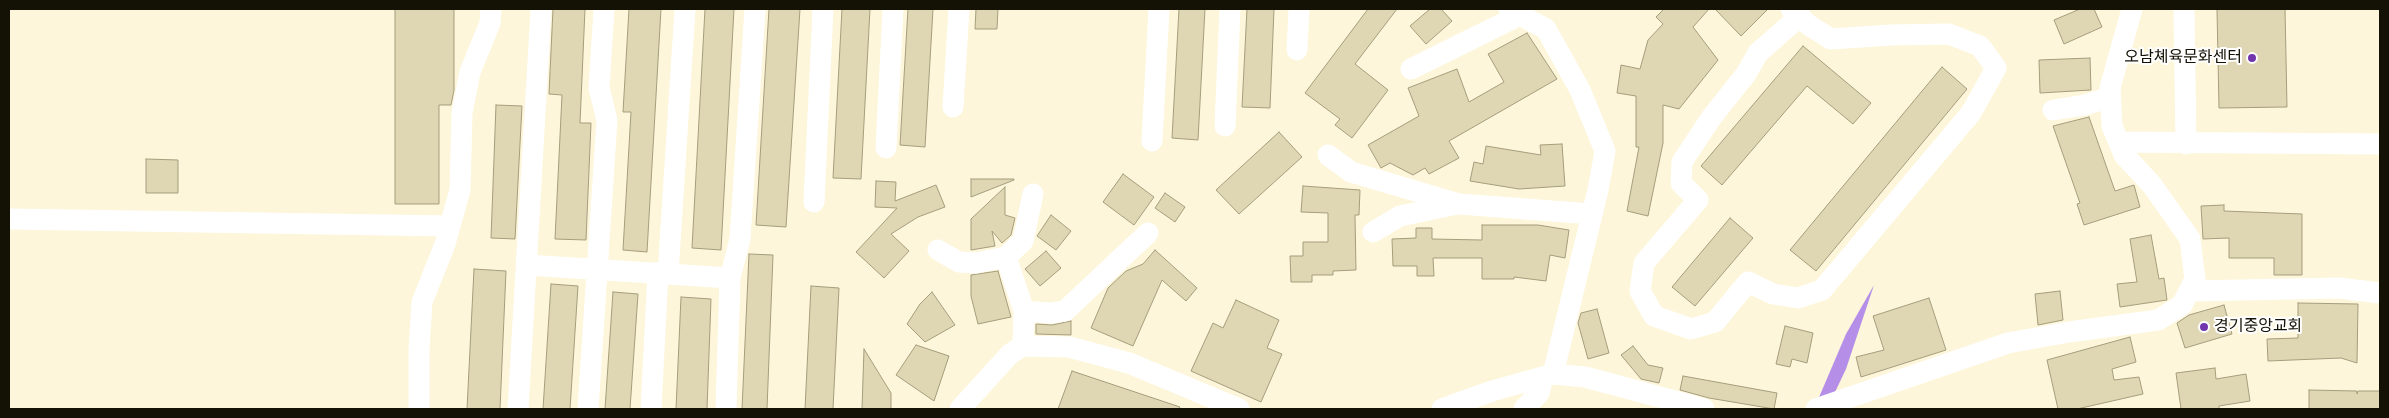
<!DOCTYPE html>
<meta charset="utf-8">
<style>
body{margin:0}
#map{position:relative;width:2389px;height:418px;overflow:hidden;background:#fdf6da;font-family:"Roboto Condensed",sans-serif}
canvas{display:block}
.frame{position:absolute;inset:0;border:10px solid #141105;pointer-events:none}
</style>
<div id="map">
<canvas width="2389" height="418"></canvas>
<div class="frame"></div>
</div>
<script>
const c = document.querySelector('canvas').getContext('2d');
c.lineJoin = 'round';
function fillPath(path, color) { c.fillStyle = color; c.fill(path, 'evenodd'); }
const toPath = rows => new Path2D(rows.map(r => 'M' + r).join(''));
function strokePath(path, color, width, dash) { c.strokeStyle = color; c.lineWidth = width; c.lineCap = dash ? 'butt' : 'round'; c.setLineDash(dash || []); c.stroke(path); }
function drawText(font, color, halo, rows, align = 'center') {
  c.font = font + ' "Roboto Condensed","Noto Sans KR",sans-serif'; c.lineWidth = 4; c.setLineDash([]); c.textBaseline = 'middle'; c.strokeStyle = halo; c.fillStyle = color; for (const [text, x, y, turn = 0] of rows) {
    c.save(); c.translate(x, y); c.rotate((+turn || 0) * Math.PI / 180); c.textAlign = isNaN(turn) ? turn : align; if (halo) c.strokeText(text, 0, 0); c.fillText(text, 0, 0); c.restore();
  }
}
const water = toPath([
 [1874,285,1846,369,1827,409,1814,409,1846,334]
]);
const building = toPath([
 [395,9,454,9,454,90,451,105,439,105,439,204,395,204,395,9],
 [553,9,585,9,580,123,591,123,586,240,555,239,562,95,549,94,553,9],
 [629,9,661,9,647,252,623,250,631,112,623,112,629,9],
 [705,9,734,9,721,250,692,248,705,9],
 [769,9,800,9,786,227,756,225,769,9],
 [842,9,870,9,861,179,833,178,842,9],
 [908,9,933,9,925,147,900,145,908,9],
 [976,9,998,9,997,29,975,29,976,9],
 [1179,9,1205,9,1198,140,1172,138,1179,9],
 [1247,9,1274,9,1270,108,1242,107,1247,9],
 [1368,9,1397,9,1355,64,1388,90,1352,138,1335,125,1340,119,1305,93,1368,9],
 [1430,9,1441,9,1452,21,1426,44,1410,26,1430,9],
 [1664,9,1709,9,1693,27,1718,60,1679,109,1663,105,1663,143,1648,216,1627,211,1639,147,1636,147,1636,96,1617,93,1621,65,1640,69,1648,40,1663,24,1656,17,1664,9],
 [1715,9,1768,9,1741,36,1715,9],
 [2080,9,2094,9,2102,27,2064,44,2054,20,2080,9],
 [2217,9,2285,9,2287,107,2219,108,2217,9],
 [1527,33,1557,79,1449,141,1459,158,1429,174,1425,168,1413,175,1390,163,1381,168,1368,145,1419,116,1408,88,1457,69,1469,102,1504,82,1488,54,1527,33],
 [1803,46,1871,103,1853,124,1807,86,1722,185,1701,166,1803,46],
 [2090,58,2091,90,2040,93,2039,60,2090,58],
 [1942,67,1967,89,1816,271,1790,250,1942,67],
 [496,105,522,106,515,239,491,238,496,105],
 [2089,117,2115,191,2134,185,2140,207,2084,225,2077,204,2080,203,2053,126,2089,117],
 [1279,132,1302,157,1239,214,1216,190,1279,132],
 [1562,144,1565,186,1519,189,1470,181,1474,162,1483,164,1486,146,1541,155,1540,145,1562,144],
 [146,159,178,160,178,193,146,193,146,159],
 [1123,174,1154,197,1134,225,1103,202,1123,174],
 [971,179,1014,179,1014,180,971,197,971,179],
 [876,181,896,182,895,201,936,185,945,207,918,217,891,234,909,251,884,278,856,252,897,208,875,207,876,181],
 [1303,186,1360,190,1359,215,1355,215,1356,270,1333,271,1333,275,1312,275,1312,282,1291,282,1290,256,1303,256,1303,242,1328,242,1328,213,1301,212,1303,186],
 [1005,187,1005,215,1015,218,1011,235,1002,243,992,231,995,246,971,250,971,219,1005,187],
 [1165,193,1185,207,1175,222,1155,208,1165,193],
 [2224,205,2224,211,2302,214,2302,275,2274,275,2274,258,2229,258,2229,238,2203,239,2201,206,2224,205],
 [1051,215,1071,231,1056,250,1037,236,1051,215],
 [1730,218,1753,238,1695,306,1672,287,1730,218],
 [1482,225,1538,225,1569,230,1565,258,1550,255,1546,281,1514,277,1514,279,1482,279,1482,258,1433,258,1434,276,1417,276,1417,266,1393,266,1392,239,1416,238,1416,228,1432,228,1432,239,1482,240,1482,225],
 [2151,235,2159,279,2164,278,2167,300,2120,307,2117,284,2137,282,2130,239,2151,235],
 [1155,250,1197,288,1186,301,1162,280,1133,346,1091,328,1108,288,1126,271,1143,264,1155,250],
 [1046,251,1061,268,1040,286,1025,269,1046,251],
 [749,254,773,255,767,409,742,409,749,254],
 [474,269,506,271,500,409,467,409,474,269],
 [998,271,1011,317,978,324,971,296,971,275,998,271],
 [551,284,578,286,570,409,543,409,551,284],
 [811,286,839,288,833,409,805,409,811,286],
 [2060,291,2063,320,2038,325,2035,294,2060,291],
 [613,292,638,294,630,409,605,409,613,292],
 [932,292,955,325,925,342,907,324,920,304,932,292],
 [681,297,711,299,707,409,676,409,681,297],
 [1929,298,1946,350,1861,377,1856,357,1884,350,1873,316,1929,298],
 [1236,300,1279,320,1267,348,1282,354,1261,402,1191,371,1213,323,1223,328,1236,300],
 [2298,303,2358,304,2357,363,2341,358,2268,361,2267,339,2298,338,2298,303],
 [2224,305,2232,334,2185,348,2177,323,2189,315,2224,305],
 [1597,309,1609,353,1588,359,1578,323,1581,313,1597,309],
 [1071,321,1071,335,1036,334,1036,324,1052,325,1071,321],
 [1785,326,1813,333,1807,363,1792,359,1790,367,1776,364,1785,326],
 [2130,337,2136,362,2112,369,2114,380,2139,377,2143,394,2077,409,2058,409,2047,360,2130,337],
 [916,345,949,356,934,401,896,375,916,345],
 [1633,346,1648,365,1663,368,1659,383,1641,379,1621,355,1633,346],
 [864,349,891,393,891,409,862,409,864,349],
 [2215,368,2216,379,2246,374,2250,401,2219,406,2219,409,2181,409,2176,373,2215,368],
 [1072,371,1180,407,1179,409,1058,409,1072,371],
 [1683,376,1777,393,1774,409,1709,398,1680,390,1683,376],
 [2309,390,2357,391,2357,394,2358,391,2380,391,2380,409,2309,409,2309,390]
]);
const minor = toPath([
 [1509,9,1546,29,1580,90,1605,151,1598,190,1553,374],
 [1791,9,1800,16,1807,24,1831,39,1891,35,1949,34,1980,46,1996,68,1971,113,1822,290,1798,298,1773,294,1748,282,1715,322,1691,329,1654,316,1640,291,1644,263,1698,200,1681,183,1682,162,1711,118,1746,74,1758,53,1800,16],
 [2184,9,2186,144],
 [1297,50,1299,9],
 [1411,69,1520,15],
 [953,107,959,9],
 [2053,110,2085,105,2110,97],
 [1225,126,1230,9],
 [1152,141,1159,9],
 [2119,142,2380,144],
 [886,148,893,9],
 [1328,155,1351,172,1459,204,1592,214],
 [814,202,823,9],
 [9,219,450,226],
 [1373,232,1400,216,1457,204],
 [938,250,959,262,976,263,1006,257],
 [527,265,730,278],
 [668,274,685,9],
 [2191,291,2339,288,2380,293],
 [1024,311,1050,313,1065,311,1148,233],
 [1023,346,1024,311,1006,257,1023,241,1033,194],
 [419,409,419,349,422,302,445,244,460,190,462,113,470,72,490,23,491,9],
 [518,409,541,9],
 [588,409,607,120,599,88,604,9],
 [651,409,658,273],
 [726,409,730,278,740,239,755,9],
 [960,409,1010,354,1023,346,1069,347,1129,363,1239,409],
 [1442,409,1492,391,1553,374,1585,377,1704,409],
 [1524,409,1539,393,1543,377],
 [1816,409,2008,343,2069,332,2158,320,2182,305,2195,279,2190,239,2152,185,2124,155,2112,126,2110,88,2132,9]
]);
const markers = [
 [2252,58,5,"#7236ac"],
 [2204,327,5,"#7236ac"]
];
const poiNames = [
 ["오남쳬육문화센터",2242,58],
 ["경기중앙교회",2214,327,"left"]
];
fillPath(water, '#b58fe7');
fillPath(building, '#dfd6b3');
strokePath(building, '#a59d7c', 1);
strokePath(minor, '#fff', 21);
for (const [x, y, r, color] of markers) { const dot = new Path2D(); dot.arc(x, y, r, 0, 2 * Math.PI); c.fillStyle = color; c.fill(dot); strokePath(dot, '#fff', 2); }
drawText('16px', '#141105', '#fff', poiNames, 'right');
</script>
